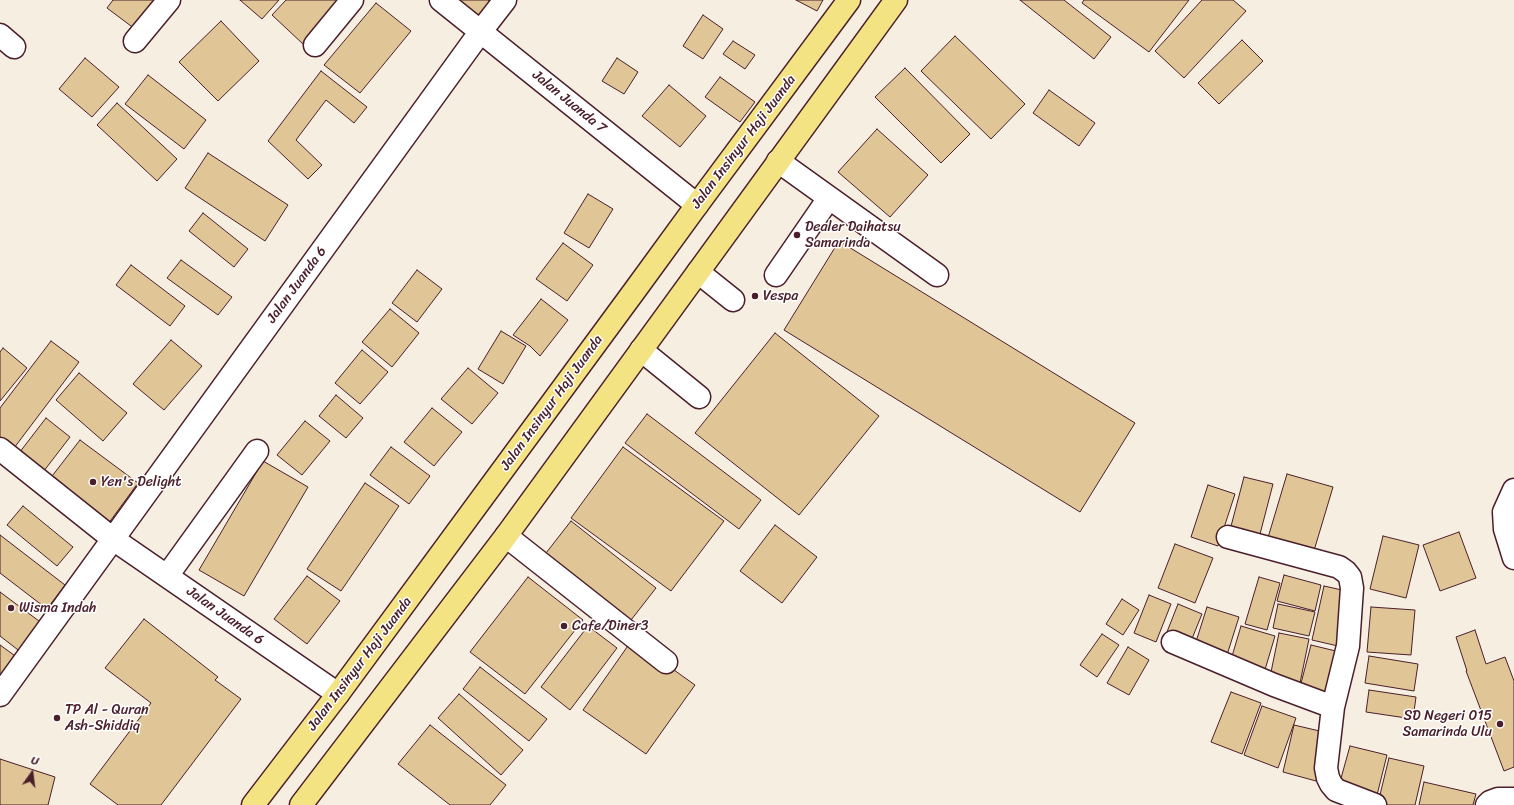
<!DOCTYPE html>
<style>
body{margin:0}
#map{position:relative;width:1514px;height:805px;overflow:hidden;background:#f6eee0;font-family:Sriracha,sans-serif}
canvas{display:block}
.north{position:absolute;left:12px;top:753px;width:40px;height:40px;-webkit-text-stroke:3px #fff;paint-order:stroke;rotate:14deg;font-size:11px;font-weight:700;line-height:16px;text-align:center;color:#4a1f2b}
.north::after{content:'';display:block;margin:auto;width:14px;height:18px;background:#4a1f2b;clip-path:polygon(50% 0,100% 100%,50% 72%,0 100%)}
</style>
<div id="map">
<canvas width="1514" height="805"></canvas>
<div class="north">U</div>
</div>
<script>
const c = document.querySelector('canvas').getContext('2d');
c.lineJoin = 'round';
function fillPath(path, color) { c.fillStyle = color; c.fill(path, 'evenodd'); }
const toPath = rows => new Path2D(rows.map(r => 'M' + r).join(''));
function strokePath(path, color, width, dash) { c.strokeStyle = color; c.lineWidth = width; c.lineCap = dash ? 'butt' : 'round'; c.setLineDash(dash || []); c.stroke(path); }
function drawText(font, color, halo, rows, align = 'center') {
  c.font = font + ' Sriracha,sans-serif'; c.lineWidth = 3; c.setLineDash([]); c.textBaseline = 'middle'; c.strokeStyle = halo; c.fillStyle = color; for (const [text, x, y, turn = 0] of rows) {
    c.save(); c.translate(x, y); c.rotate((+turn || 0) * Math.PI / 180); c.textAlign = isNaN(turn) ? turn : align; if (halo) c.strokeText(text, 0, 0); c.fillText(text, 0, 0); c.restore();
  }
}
const building = toPath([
 [113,0,158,0,135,29,107,8,113,0],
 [240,0,279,0,262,19,240,0],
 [286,0,345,0,303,44,272,15,286,0],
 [452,0,488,0,495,6,478,27,452,0],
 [796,0,823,0,817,11,796,0],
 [1020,0,1064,0,1111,37,1094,59,1020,0],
 [1084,0,1189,0,1149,52,1082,3,1084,0],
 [1202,0,1233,0,1246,11,1184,78,1155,51,1202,0],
 [376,3,411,31,360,93,324,65,376,3],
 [703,15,723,29,703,59,683,46,703,15],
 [221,21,259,61,218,101,179,62,221,21],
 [955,36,1025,104,991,139,921,71,955,36],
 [1242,40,1263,61,1219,104,1198,83,1242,40],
 [733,41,755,55,745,69,723,54,733,41],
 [85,58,119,87,92,117,59,89,85,58],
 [617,58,638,72,624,94,602,81,617,58],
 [905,68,970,134,941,163,875,97,905,68],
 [321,71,367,107,354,123,326,100,296,140,322,165,308,179,268,141,321,71],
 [148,75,206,120,184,149,125,104,148,75],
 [720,77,755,102,740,122,705,97,720,77],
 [669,85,706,116,680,147,642,116,669,85],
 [1049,90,1095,123,1079,146,1033,113,1049,90],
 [117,103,177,159,157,181,97,125,117,103],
 [877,129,928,175,890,217,838,172,877,129],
 [208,153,288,205,265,241,185,188,208,153],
 [588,194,613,209,589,248,564,233,588,194],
 [203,213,248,249,234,267,189,231,203,213],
 [839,241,1135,423,1080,512,784,330,839,241],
 [563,243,593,265,567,301,536,279,563,243],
 [181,260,232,297,218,315,167,278,181,260],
 [131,265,185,306,170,326,116,285,131,265],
 [417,270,442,289,417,322,392,303,417,270],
 [541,299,568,320,540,356,530,346,513,335,541,299],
 [390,309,419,333,392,367,362,342,390,309],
 [501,331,526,346,503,384,478,369,501,331],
 [775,333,879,416,799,515,695,433,775,333],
 [171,340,202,366,164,410,133,384,171,340],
 [51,341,79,362,11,452,0,444,0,408,51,341],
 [3,348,27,368,0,401,0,352,3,348],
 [362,350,388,372,360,404,335,383,362,350],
 [468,368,498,393,472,424,441,399,468,368],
 [79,373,127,413,103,441,56,400,79,373],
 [336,395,363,418,346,438,319,416,336,395],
 [432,408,462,432,434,466,404,442,432,408],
 [647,414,761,500,739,529,625,443,647,414],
 [46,418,70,437,40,476,16,457,46,418],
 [305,421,330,441,302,475,277,455,305,421],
 [80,440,138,483,108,524,49,480,80,440],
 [391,447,430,476,409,504,370,475,391,447],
 [623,447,724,521,671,591,571,518,623,447],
 [263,461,308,487,244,596,199,570,263,461],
 [1287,474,1333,487,1313,554,1267,541,1287,474],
 [1244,477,1273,484,1259,538,1230,530,1244,477],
 [365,483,399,506,341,591,307,569,365,483],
 [1208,485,1235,494,1218,546,1191,537,1208,485],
 [23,506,73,547,57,566,7,525,23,506],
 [571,521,656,588,624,629,539,562,571,521],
 [775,525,817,557,782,603,740,571,775,525],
 [1459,532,1476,578,1440,591,1423,545,1459,532],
 [0,535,65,585,47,609,0,573,0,535],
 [1383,536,1419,545,1406,598,1370,589,1383,536],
 [1175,544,1213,558,1195,603,1158,588,1175,544],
 [1284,575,1321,585,1315,611,1277,601,1284,575],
 [307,576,340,601,307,644,274,619,307,576],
 [528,577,583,620,525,694,470,652,528,577],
 [1259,577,1280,583,1267,630,1245,624,1259,577],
 [1324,586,1351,592,1338,646,1312,640,1324,586],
 [0,592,43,624,22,653,0,636,0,592],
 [1149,595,1171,604,1156,642,1134,633,1149,595],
 [1122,599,1139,610,1123,635,1106,624,1122,599],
 [1178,604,1202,614,1189,646,1165,637,1178,604],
 [1278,604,1315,612,1309,636,1273,628,1278,604],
 [1207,607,1239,617,1226,658,1194,648,1207,607],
 [1371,607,1415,610,1411,655,1367,652,1371,607],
 [144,619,218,677,215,680,241,699,161,805,118,805,90,784,151,703,105,668,144,619],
 [588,626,617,648,570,710,541,687,588,626],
 [1241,626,1275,636,1264,673,1230,663,1241,626],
 [1475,630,1486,664,1505,657,1514,681,1514,767,1504,771,1466,671,1467,671,1456,637,1475,630],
 [1279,633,1309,639,1299,688,1269,682,1279,633],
 [1102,634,1119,645,1097,677,1080,665,1102,634],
 [632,640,695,685,646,754,583,710,632,640],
 [0,645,18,658,0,684,0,645],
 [1311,645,1344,653,1332,700,1299,691,1311,645],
 [1128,647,1149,660,1129,695,1107,683,1128,647],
 [1369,656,1418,664,1414,691,1365,683,1369,656],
 [480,667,547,719,529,741,463,689,480,667],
 [1369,690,1416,697,1413,719,1366,712,1369,690],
 [1231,692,1261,703,1242,754,1211,742,1231,692],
 [459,694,523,750,501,775,438,718,459,694],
 [1262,706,1296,718,1278,768,1244,755,1262,706],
 [430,725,506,785,490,805,450,805,398,764,430,725],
 [1294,725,1328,733,1316,781,1283,772,1294,725],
 [1350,746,1387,755,1376,799,1338,789,1350,746],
 [1389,758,1424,766,1415,805,1385,805,1378,803,1389,758],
 [0,759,55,777,48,805,0,805,0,759],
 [1424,782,1476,794,1473,805,1419,805,1424,782]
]);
const minor = toPath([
 [441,0,697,205],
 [0,35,14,47],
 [135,41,169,0],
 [315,45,352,0],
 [778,161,937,275],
 [698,272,733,300],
 [776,275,829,198],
 [641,350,699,397],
 [0,449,113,539,338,694],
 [1514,490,1504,512,1505,529,1514,558],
 [506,536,666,662],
 [1228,537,1339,567,1346,572,1350,577,1352,588,1348,646,1333,707,1326,768,1328,778,1331,784,1336,790,1375,805],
 [167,576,257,451],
 [1173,642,1274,685,1333,707],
 [0,695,481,31,505,0],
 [1487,805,1490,802,1498,799,1514,799]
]);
const highway = toPath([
 [253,805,338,694,638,286,697,205,849,0],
 [301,805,506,536,896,0]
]);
const markers = [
 [797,235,4,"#4a1f2b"],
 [755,296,4,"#4a1f2b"],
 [93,482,4,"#4a1f2b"],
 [11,608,4,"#4a1f2b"],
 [564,626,4,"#4a1f2b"],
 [57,718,4,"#4a1f2b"],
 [1500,724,4,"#4a1f2b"]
];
const streetNames = [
 ["Jalan Juanda 7",569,102,39],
 ["Jalan Insinyur Haji Juanda",744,142,-53],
 ["Jalan Juanda 6",297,285,-54],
 ["Jalan Insinyur Haji Juanda",552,403,-54],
 ["Jalan Juanda 6",225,616,35],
 ["Jalan Insinyur Haji Juanda",360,664,-53]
];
const poiNames = [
 ["Dealer Daihatsu",805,227],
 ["Samarinda",805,243],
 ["Vespa",763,296],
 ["Yen's Delight",101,482],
 ["Wisma Indah",19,608],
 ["Cafe/Diner3",572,626],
 ["TP Al - Quran",65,710],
 ["Ash-Shiddiq",65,726],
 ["SD Negeri 015",1492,716,"right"],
 ["Samarinda Ulu",1492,732,"right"]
];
fillPath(building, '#e0c696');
strokePath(building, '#4a1f2b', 1);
strokePath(minor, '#4a1f2b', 25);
strokePath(highway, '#4a1f2b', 25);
strokePath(minor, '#fff', 22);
strokePath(highway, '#f4e382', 22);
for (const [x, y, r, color] of markers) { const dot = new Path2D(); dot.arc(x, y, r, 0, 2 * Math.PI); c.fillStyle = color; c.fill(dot); strokePath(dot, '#fff', 1.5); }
drawText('14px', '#4a1f2b', '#fff', streetNames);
drawText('14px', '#4a1f2b', '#fff', poiNames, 'left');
</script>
